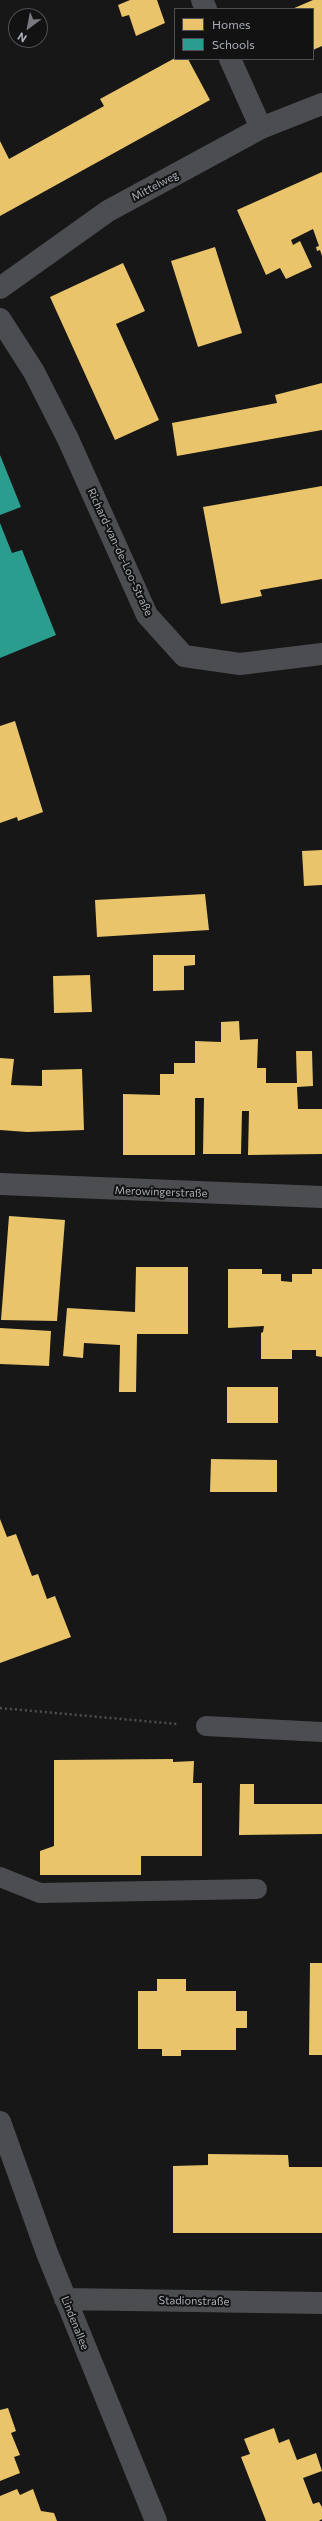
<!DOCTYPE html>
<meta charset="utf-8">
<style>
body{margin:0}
#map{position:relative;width:322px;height:2521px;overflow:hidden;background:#171718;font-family:Commissioner,sans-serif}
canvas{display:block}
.legend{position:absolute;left:174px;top:8px;width:140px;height:52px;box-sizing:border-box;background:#121213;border:1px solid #4f5055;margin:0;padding:5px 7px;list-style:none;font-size:12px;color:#aaaeb7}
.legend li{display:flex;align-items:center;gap:8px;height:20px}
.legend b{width:20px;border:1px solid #4f5055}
.north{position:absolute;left:8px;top:8px;width:40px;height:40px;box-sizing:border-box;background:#121213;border:1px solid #4f5055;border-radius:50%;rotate:212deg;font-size:11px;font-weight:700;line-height:16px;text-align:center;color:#aaaeb7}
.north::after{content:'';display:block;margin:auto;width:14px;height:18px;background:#77797f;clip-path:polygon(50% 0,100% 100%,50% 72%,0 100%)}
</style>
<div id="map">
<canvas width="322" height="2521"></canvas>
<ul class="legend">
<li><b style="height:11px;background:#e9c46a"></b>Homes</li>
<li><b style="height:11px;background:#2a9d8f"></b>Schools</li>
</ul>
<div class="north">N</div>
</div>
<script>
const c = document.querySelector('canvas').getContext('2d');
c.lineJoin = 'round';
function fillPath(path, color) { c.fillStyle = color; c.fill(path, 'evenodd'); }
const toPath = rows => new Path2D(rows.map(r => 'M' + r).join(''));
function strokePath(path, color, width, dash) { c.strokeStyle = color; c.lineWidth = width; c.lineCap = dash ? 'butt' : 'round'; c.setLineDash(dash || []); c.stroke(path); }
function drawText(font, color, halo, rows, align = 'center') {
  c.font = font + ' Commissioner,sans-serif'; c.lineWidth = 4; c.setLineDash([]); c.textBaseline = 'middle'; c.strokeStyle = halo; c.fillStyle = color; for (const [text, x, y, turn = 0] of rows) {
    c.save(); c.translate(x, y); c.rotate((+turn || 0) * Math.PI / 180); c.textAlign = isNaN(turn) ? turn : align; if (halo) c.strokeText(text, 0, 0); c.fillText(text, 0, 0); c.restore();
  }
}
const homes = toPath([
 [130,0,157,0,165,23,136,36,129,15,122,17,118,5],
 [313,0,322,0,322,46,313,50,313,9,292,9],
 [175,58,188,59,210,100,0,216,0,141,9,159,104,106,100,99],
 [322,172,322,256,320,250,317,251,316,247,319,246,313,229,291,240,293,245,300,241,312,267,286,279,280,268,266,275,237,210],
 [215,247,242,333,198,347,171,261],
 [123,263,145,311,116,324,159,420,115,440,50,297],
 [322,383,322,430,177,456,172,423,277,403,275,395],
 [322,486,322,579,260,590,262,596,221,604,203,507],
 [15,721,43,812,18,821,17,817,0,823,0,726],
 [322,850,322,885,304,886,302,851],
 [205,894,209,930,97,937,95,900],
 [153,955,195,955,195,965,184,966,184,990,153,991],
 [90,975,92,1012,54,1013,53,976],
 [239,1021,240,1040,258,1039,257,1068,266,1068,266,1083,297,1083,296,1051,312,1051,313,1086,297,1087,298,1109,322,1109,322,1154,248,1155,249,1111,242,1111,241,1154,203,1154,204,1098,195,1098,195,1155,123,1155,123,1094,160,1095,160,1074,174,1074,174,1063,195,1063,195,1041,221,1042,221,1022],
 [0,1058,14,1059,11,1085,42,1086,42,1070,82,1069,84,1130,27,1132,0,1130],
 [9,1216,65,1220,57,1321,1,1320],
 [136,1267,188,1267,188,1334,137,1334,136,1392,119,1392,120,1345,84,1343,83,1358,63,1356,67,1308,135,1312],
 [228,1269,262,1269,262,1274,281,1274,281,1281,292,1282,292,1274,312,1274,312,1269,322,1269,322,1357,316,1356,316,1350,292,1350,292,1359,261,1359,261,1333,263,1332,264,1326,228,1328],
 [0,1328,51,1331,49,1366,0,1364],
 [227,1387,278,1387,278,1423,227,1423],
 [211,1459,277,1460,277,1492,210,1492],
 [0,1519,7,1537,16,1534,32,1576,38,1574,47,1599,55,1596,71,1637,0,1663],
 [173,1759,173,1762,194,1761,193,1783,202,1783,202,1856,141,1856,141,1875,40,1875,40,1851,54,1846,54,1760],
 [240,1784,254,1784,254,1804,322,1804,322,1834,239,1835],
 [310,1963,322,1963,322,2055,309,2055],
 [157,1979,186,1979,186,1991,236,1991,236,2011,247,2011,247,2028,236,2028,236,2050,181,2050,181,2056,162,2056,162,2049,138,2049,138,1991,157,1991],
 [208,2154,288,2155,289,2167,322,2167,322,2233,173,2233,173,2166,208,2165],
 [8,2408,16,2431,11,2433,20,2455,14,2457,20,2473,0,2481,0,2410],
 [274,2428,279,2443,289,2439,297,2460,316,2453,322,2471,303,2478,313,2504,319,2502,322,2507,322,2519,319,2521,266,2521,241,2457,250,2454,244,2439],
 [17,2489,20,2495,33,2489,41,2511,54,2513,57,2521,0,2521,0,2496]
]);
const schools = toPath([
 [0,455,21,507,0,515],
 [0,523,12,553,22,550,56,635,0,658]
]);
const path = toPath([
 [0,1708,177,1724]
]);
const service = toPath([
 [206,1726,322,1732],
 [0,1877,40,1893,257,1889]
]);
const minor = toPath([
 [202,0,206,9],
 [230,59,261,128],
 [0,288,108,211,261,128,322,104],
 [0,319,34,372,68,439,147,615,184,656,240,664,322,654],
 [0,2122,47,2253,156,2521],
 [65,2299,322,2303]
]);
const tertiary = toPath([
 [0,1184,322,1197]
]);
const streetNames = [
 ["Mittelweg",155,186,-28],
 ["Richard-van-de-Loo-Straße",120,552,65],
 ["Merowingerstraße",161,1192,2],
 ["Stadionstraße",194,2301,1],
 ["Lindenallee",75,2323,68]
];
fillPath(homes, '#e9c46a');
fillPath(schools, '#2a9d8f');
strokePath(path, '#4d4f51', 2.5, [2, 3]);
strokePath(service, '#4c4d50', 20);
strokePath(minor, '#4c4d50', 22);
strokePath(tertiary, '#4c4d50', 22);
drawText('11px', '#aaaeb7', '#121213', streetNames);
</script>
